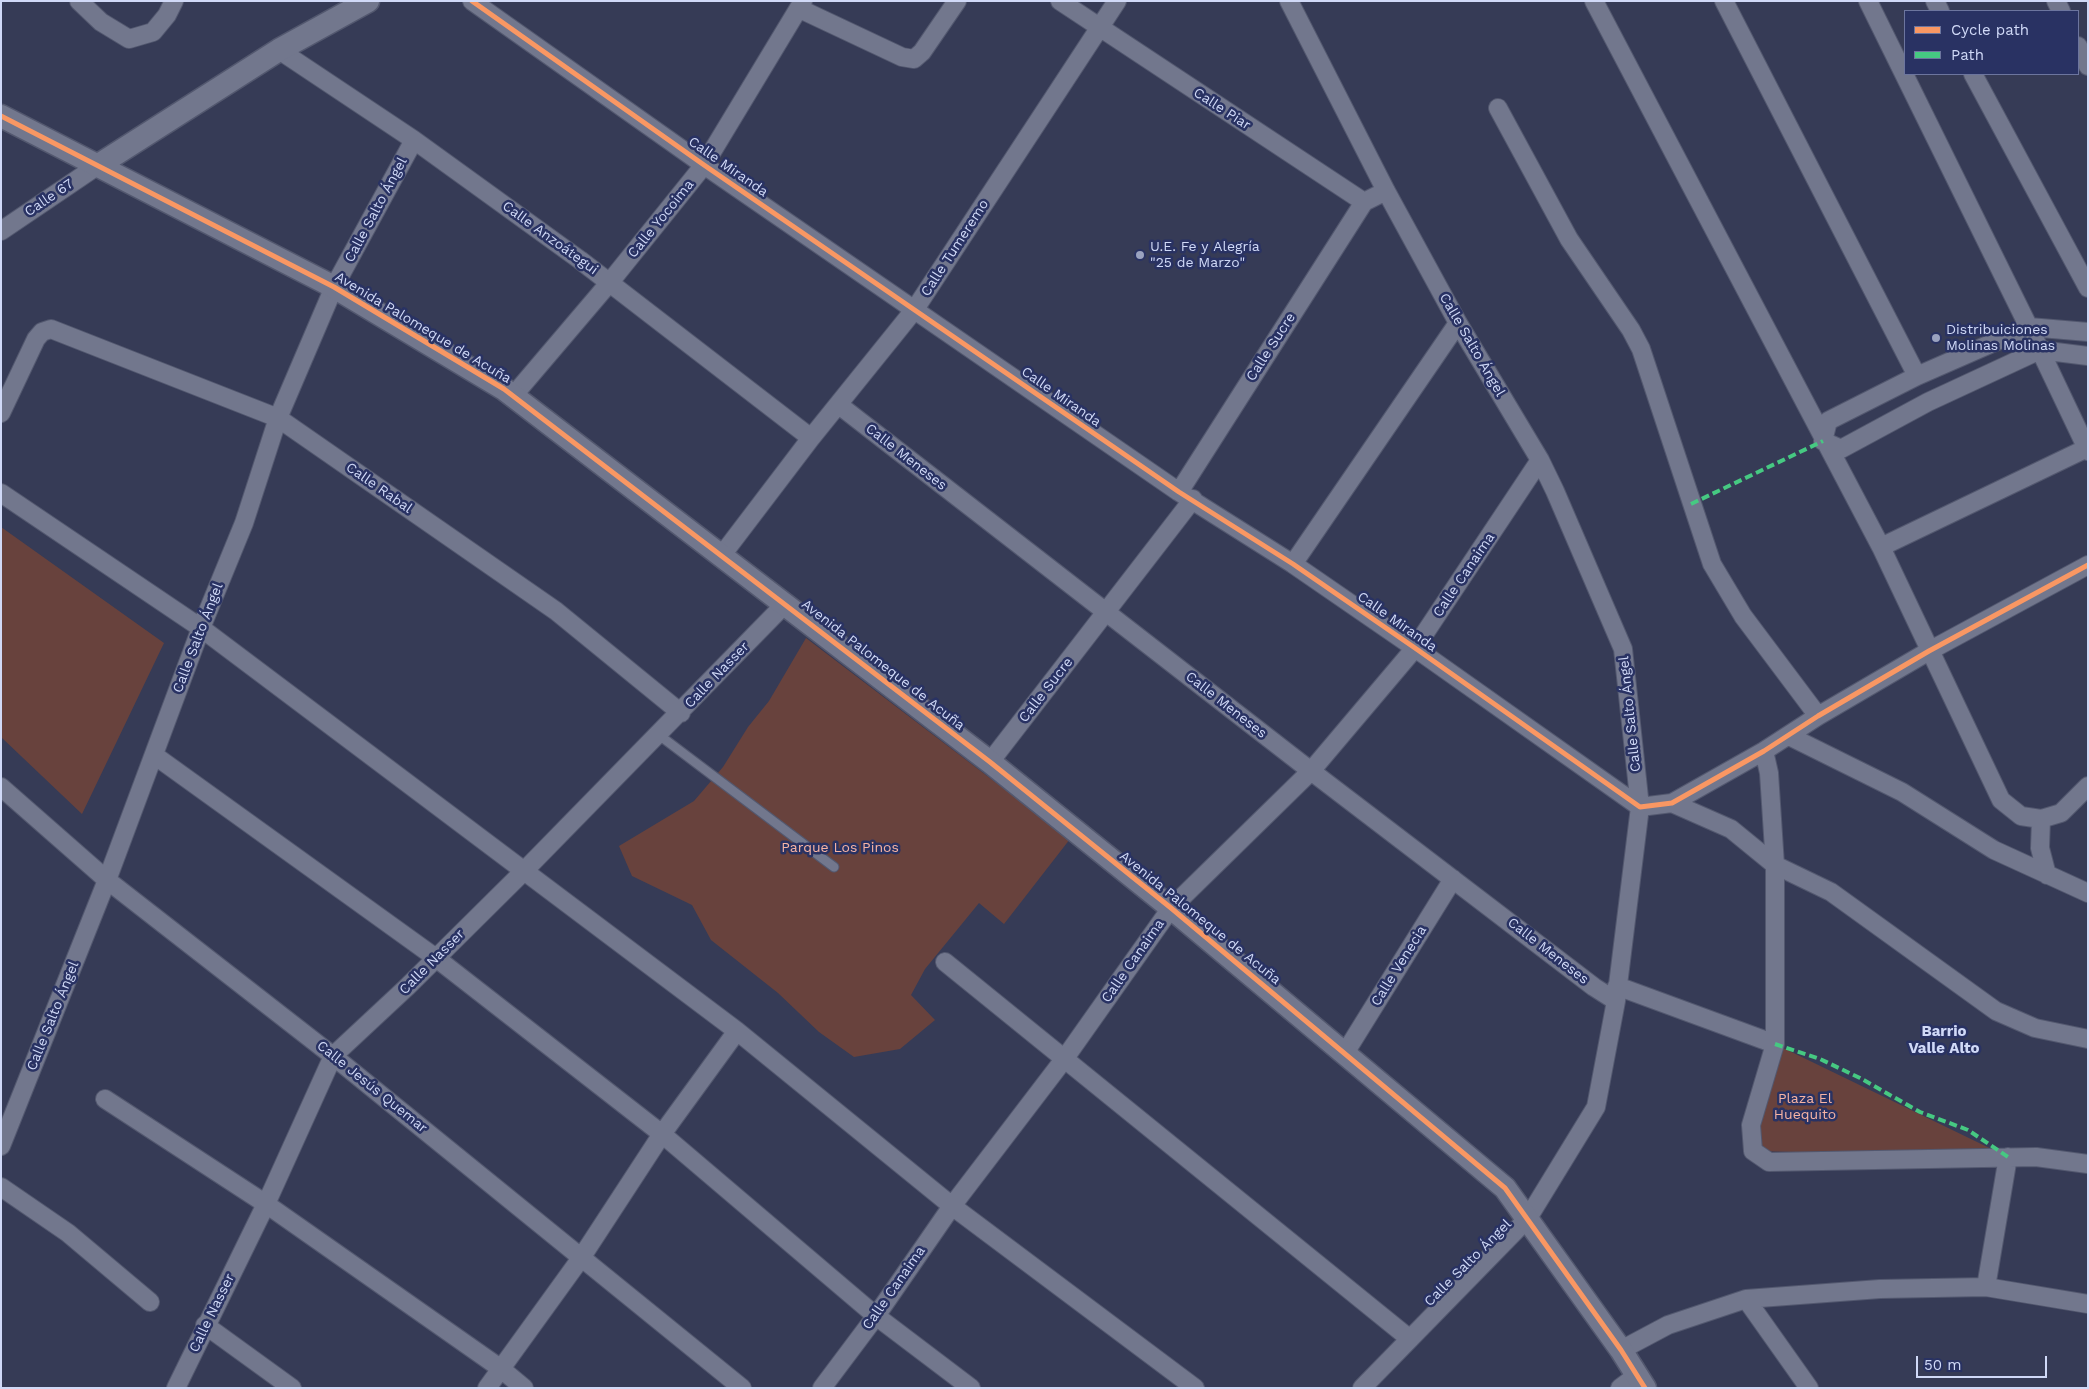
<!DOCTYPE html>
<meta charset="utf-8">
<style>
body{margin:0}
#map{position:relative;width:2089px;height:1389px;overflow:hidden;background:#363b56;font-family:"Work Sans",sans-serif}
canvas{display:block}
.frame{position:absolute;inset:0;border:2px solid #d0d9f7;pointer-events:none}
.legend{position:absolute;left:1904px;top:10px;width:175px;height:65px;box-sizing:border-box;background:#293263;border:1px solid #6c759e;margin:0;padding:6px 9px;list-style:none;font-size:15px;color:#d0d9f7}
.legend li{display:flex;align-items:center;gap:10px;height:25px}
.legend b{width:25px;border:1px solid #6c759e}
.scale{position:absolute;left:1916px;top:1356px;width:131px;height:22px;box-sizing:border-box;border:2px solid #d0d9f7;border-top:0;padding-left:6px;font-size:15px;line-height:18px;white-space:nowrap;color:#d0d9f7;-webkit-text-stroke:4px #293263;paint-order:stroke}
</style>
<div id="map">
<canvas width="2089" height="1389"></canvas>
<div class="frame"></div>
<ul class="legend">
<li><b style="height:6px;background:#f99763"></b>Cycle path</li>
<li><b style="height:6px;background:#46c982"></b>Path</li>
</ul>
<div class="scale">50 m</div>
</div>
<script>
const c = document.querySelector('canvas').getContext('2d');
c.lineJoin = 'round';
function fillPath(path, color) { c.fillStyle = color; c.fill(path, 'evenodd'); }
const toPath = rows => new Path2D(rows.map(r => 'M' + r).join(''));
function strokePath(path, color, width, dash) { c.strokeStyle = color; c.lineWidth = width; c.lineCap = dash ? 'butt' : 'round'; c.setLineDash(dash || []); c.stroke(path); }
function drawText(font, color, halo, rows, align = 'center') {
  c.font = font + ' "Work Sans",sans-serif'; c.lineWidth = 5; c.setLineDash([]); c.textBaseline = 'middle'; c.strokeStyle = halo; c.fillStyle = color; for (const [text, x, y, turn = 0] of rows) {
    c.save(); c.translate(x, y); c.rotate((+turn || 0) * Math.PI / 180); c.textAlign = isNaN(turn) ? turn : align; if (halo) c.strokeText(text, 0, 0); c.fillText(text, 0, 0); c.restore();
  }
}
const green = toPath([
 [1,527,164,643,82,814,1,737],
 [806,638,1070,839,1004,924,979,903,925,969,911,995,935,1020,900,1049,854,1057,819,1032,778,993,711,940,692,905,632,876,619,846,694,801,723,767,748,727,769,701],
 [1775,1044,2008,1157,1753,1151]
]);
const service = toPath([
 [659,735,834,867]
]);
const minor = toPath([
 [79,1,101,22,129,39,153,32,167,15,174,1],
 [472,1,704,165,1179,492,1293,564,1415,648,1640,807,1672,803,1764,751,1818,716,1929,651,2088,565],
 [1060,1,1364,202,1386,191],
 [1289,1,1386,191,1458,323,1540,460,1555,491,1623,649,1640,807,1616,1001,1596,1107,1528,1218,1362,1388],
 [1594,1,1881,547,2001,800,2021,816,2041,819,2061,813,2088,786],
 [1724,1,1917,376],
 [1868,1,2040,350,2088,451],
 [1935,1,1940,11],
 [2056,1,2061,11],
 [800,9,902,57,914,59,922,52,957,1],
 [2078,46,2088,66],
 [279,50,414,140,580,260,811,438],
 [1973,74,2088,288],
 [1498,108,1569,239,1631,330,1641,349,1712,564,1743,616,1818,716],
 [1,231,97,166],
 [2088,332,2029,327,1917,376,1828,421,1823,441,1841,449,1928,402,2040,350,2088,356],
 [513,396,610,282,704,165,803,1],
 [839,405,1311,771,1594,987,1616,1001],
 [1,413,36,339,42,332,51,329,278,418,556,611,681,713],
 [1179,492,1364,202],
 [1,493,201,628,737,1031,952,1206,1195,1388],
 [1881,547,2087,448],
 [722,555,811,438,915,309,1117,1],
 [1293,564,1458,323],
 [1789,736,1902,792,1994,850,2088,893],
 [1764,751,1769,773,1775,865,1775,1044,1751,1125,1753,1151,1769,1162,2036,1157,2088,1164],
 [154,755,436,958,662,1134,876,1316,971,1388],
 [990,762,1193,499],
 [1,787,107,880,333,1056,742,1388],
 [1672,803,1731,829,1775,865,1831,892,1996,1011,2035,1028,2088,1039],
 [2041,819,2040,848,2047,875],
 [945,962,1410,1339],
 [1617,986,1775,1044],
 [1345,1053,1453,879],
 [105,1099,266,1204,500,1368,524,1388],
 [1,1146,107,880,201,628,244,523,278,418,334,287,414,140],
 [1,1187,68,1233,150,1302],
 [1986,1287,2008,1157],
 [1746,1299,1809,1388],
 [205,1325,292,1388],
 [1621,1350,1668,1325,1746,1299,1880,1289,1986,1287,2088,1304],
 [176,1388,266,1204,333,1056,407,987,524,871,785,604],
 [487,1388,581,1258,662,1134,737,1031],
 [822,1388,876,1316,952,1206,1065,1058,1171,908,1311,771,1415,648,1540,460],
 [1620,1388,1636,1376]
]);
const tertiary = toPath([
 [1,116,334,287,504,389,990,762,1171,908,1505,1188,1621,1350,1645,1388],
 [97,166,279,50,368,1]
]);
const quiet = toPath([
 [1691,504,1823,441],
 [1775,1044,1820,1059,1860,1078,1920,1112,1968,1130,2008,1157]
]);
const cycleway = toPath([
 [472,1,704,165,1179,492,1293,564,1415,648,1640,807,1672,803,1764,751,1818,716,1929,651,2088,565],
 [1,116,334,287,504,389,990,762,1171,908,1505,1188,1621,1350,1645,1388]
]);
const markers = [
 [1140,255,5,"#9aa2bf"],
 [1936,338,5,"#9aa2bf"]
];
const streetNames = [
 ["Calle Piar",1222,109,33],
 ["Calle Miranda",728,167,35],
 ["Calle 67",49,198,-34],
 ["Calle Salto Ángel",376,210,-62],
 ["Calle Yocoima",661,219,-51],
 ["Calle Anzoátegui",550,238,36],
 ["Calle Tumeremo",955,248,-57],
 ["Avenida Palomeque de Acuña",423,328,31],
 ["Calle Salto Ángel",1472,345,60],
 ["Calle Sucre",1271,347,-57],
 ["Calle Miranda",1061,397,35],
 ["Calle Meneses",906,457,38],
 ["Calle Rabal",379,488,35],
 ["Calle Canaima",1464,575,-56],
 ["Calle Miranda",1397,622,35],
 ["Calle Salto Ángel",198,638,-69],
 ["Avenida Palomeque de Acuña",883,665,38],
 ["Calle Nasser",717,675,-46],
 ["Calle Sucre",1046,690,-52],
 ["Calle Meneses",1226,705,38],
 ["Calle Salto Ángel",1630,714,-96],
 ["Avenida Palomeque de Acuña",1200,918,39],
 ["Calle Meneses",1548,951,38],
 ["Calle Canaima",1133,961,-55],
 ["Calle Nasser",432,962,-45],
 ["Calle Venecia",1399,966,-58],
 ["Calle Salto Ángel",53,1016,-68],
 ["Calle Jesús Quemar",372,1087,39],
 ["Calle Salto Ángel",1468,1263,-45],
 ["Calle Canaima",894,1288,-55],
 ["Calle Nasser",212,1313,-64]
];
const poiNames = [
 ["U.E. Fe y Alegría",1150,247],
 ["\"25 de Marzo\"",1150,263],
 ["Distribuiciones",1946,330],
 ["Molinas Molinas",1946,346]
];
const parkNames = [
 ["Parque Los Pinos",840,848],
 ["Plaza El",1805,1099],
 ["Huequito",1805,1115]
];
const neighbourhoodNames = [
 ["Barrio",1944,1032],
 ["Valle Alto",1944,1049]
];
fillPath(green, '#68423d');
strokePath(service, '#53586f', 11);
strokePath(minor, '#53586f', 20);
strokePath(tertiary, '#53586f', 25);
strokePath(service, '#72778d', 9);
strokePath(minor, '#72778d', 18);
strokePath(tertiary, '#72778d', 22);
strokePath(quiet, '#46c982', 4, [8, 4]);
strokePath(cycleway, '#f99763', 5);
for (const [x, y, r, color] of markers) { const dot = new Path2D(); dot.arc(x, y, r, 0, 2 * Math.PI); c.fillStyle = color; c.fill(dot); strokePath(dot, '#293263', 2); }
drawText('14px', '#d0d9f7', '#293263', streetNames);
drawText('14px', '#d0d9f7', '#293263', poiNames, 'left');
drawText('14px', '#f7b4a4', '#293263', parkNames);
drawText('bold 15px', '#d0d9f7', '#293263', neighbourhoodNames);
</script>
